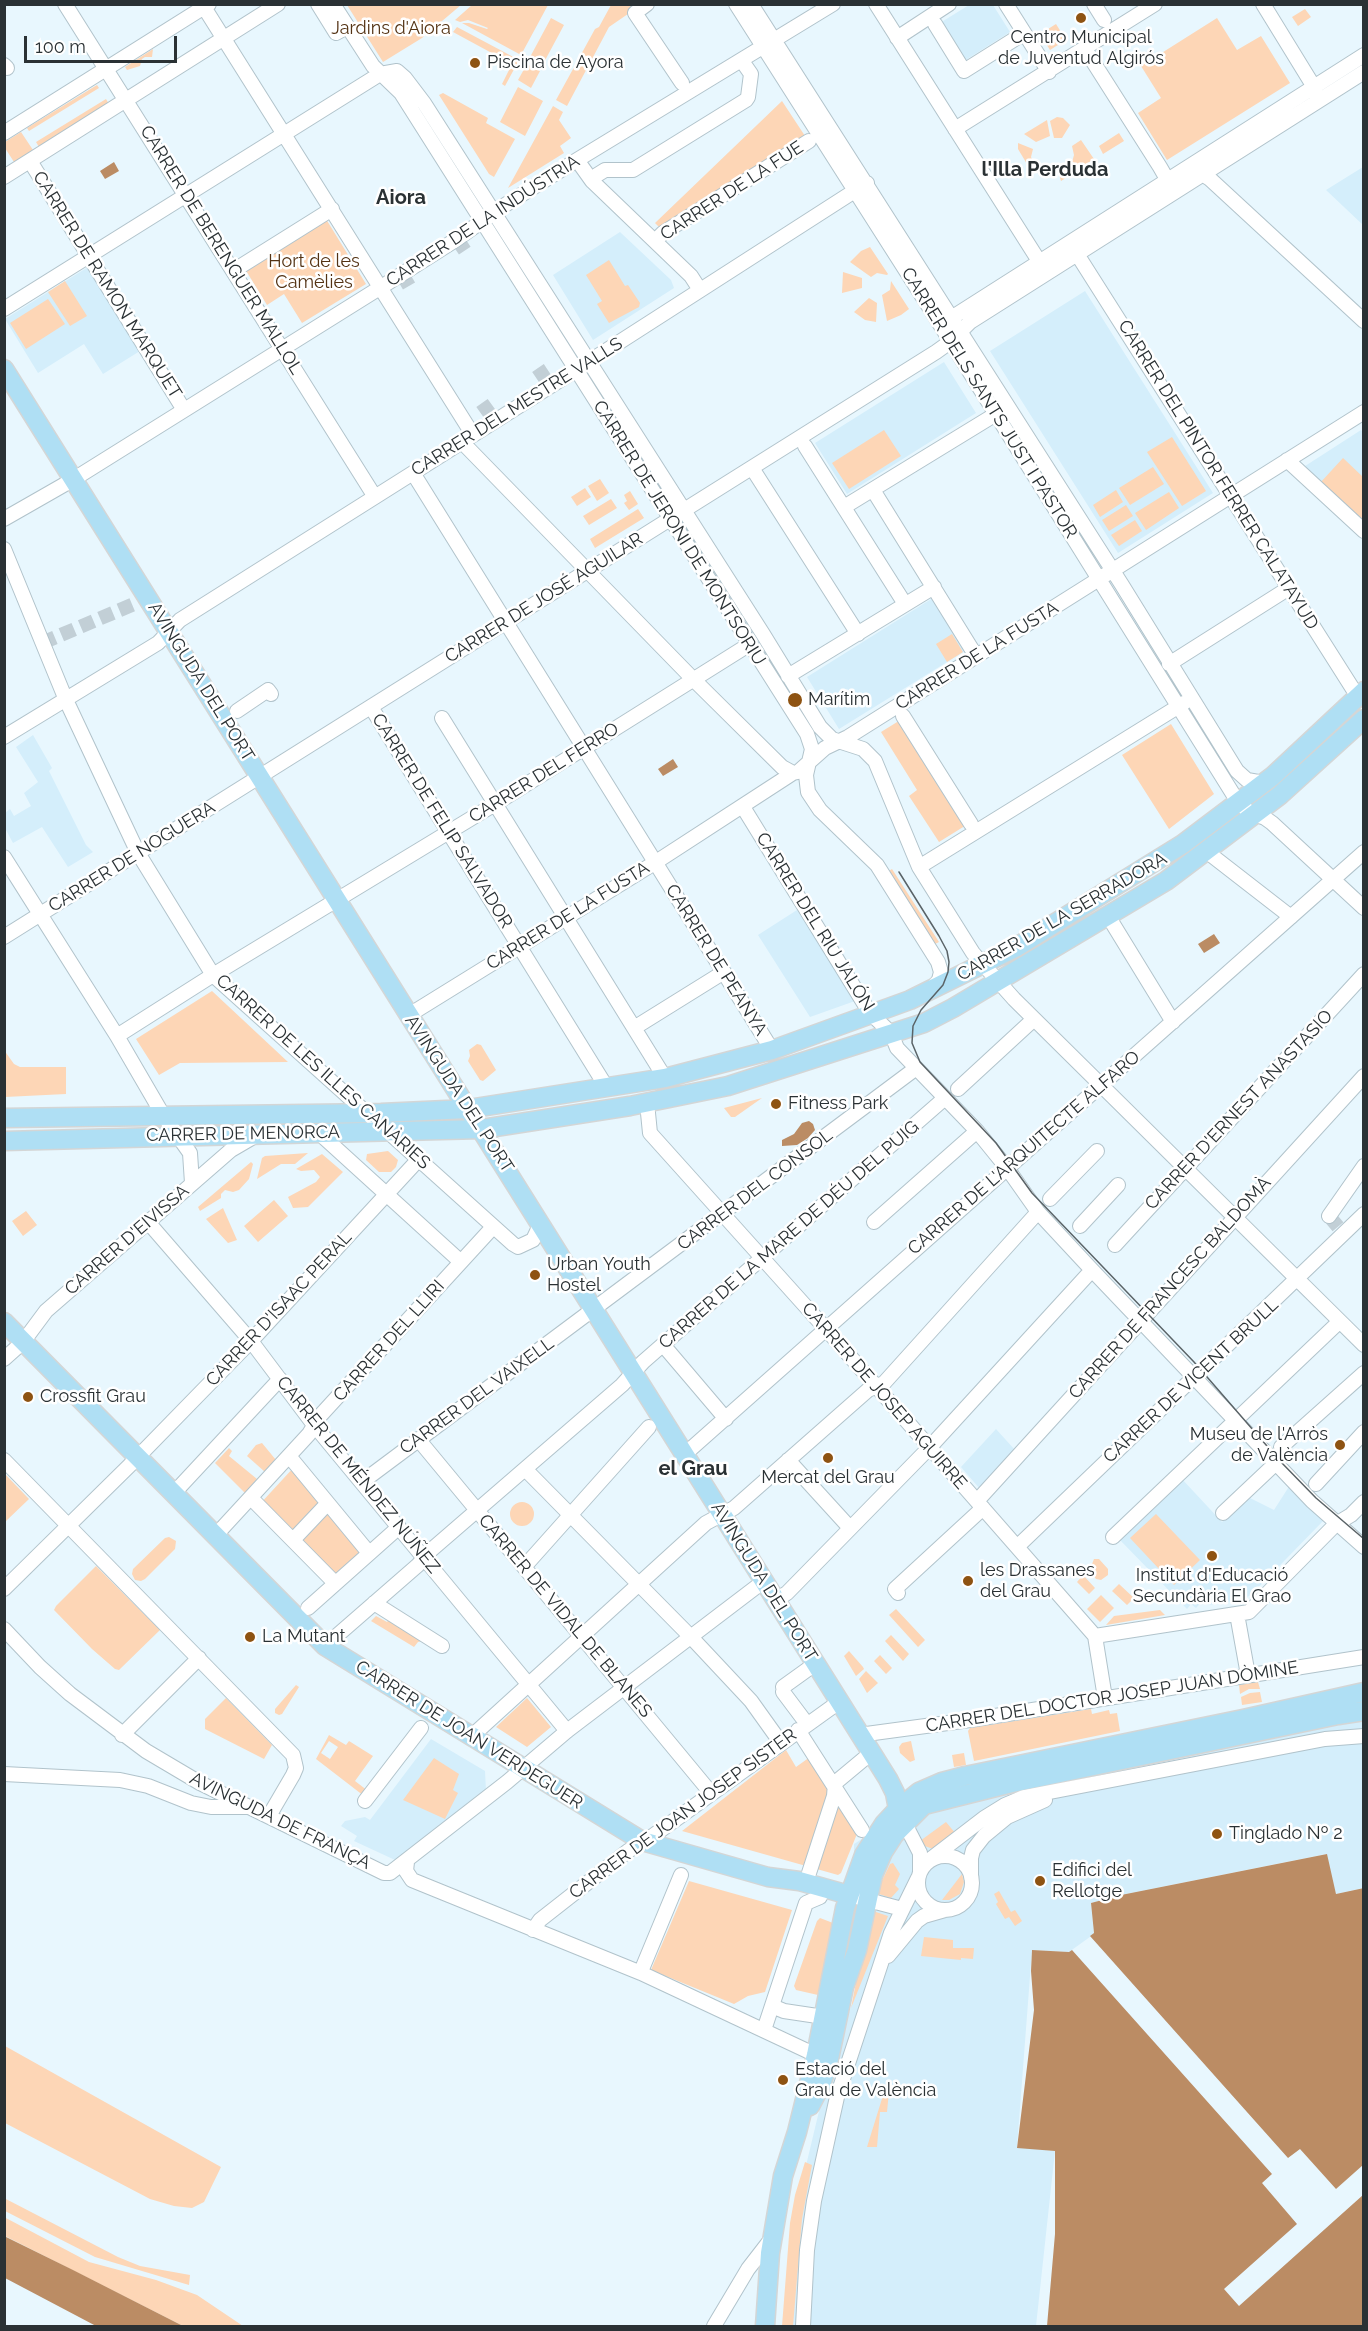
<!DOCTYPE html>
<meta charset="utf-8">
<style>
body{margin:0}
#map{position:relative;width:1368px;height:2331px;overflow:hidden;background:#e8f7fe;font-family:Raleway,sans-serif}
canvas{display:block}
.frame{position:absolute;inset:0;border:6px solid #2a3134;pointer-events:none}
.scale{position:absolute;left:24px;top:36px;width:153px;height:27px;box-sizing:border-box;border:3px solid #2a3134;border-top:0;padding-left:8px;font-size:18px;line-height:21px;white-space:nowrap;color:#2a3134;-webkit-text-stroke:4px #fff;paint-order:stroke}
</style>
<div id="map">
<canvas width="1368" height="2331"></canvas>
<div class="frame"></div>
<div class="scale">100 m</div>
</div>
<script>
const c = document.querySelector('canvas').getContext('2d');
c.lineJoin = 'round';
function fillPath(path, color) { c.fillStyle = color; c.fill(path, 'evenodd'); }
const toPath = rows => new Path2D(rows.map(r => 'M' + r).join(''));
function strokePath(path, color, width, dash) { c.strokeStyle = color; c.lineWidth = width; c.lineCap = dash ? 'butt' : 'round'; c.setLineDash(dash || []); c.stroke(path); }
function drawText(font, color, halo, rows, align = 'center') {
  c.font = font + ' Raleway,sans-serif'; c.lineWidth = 5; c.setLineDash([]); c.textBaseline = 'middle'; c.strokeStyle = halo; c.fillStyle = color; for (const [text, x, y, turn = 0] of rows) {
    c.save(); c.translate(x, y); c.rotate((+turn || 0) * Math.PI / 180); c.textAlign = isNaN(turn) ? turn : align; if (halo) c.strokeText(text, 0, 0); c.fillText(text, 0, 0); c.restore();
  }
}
const built = toPath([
 [969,5,993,5,1010,32,964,61,940,23],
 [1363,167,1363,225,1326,190],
 [620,232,671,280,674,288,593,340,553,275],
 [88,267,140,351,103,374,84,344,38,373,5,319],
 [1085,291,1213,493,1118,553,990,351],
 [944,362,976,413,847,494,815,443],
 [1361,430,1363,432,1363,525,1302,468],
 [936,596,968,649,839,729,807,677],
 [33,735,52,768,49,771,86,845,93,852,68,867,42,827,13,843,5,828,5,813,10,809,14,816,31,806,24,793,38,782,16,747],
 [797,910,855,1001,810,1017,758,935],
 [996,1429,1015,1450,980,1489,961,1467],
 [1181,1478,1222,1522,1248,1497,1274,1510,1290,1485,1324,1520,1251,1595,1241,1600,1208,1605,1203,1600,1196,1608,1191,1604,1187,1609,1119,1539],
 [1363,1715,1363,1888,1336,1894,1326,1854,1121,1895,1091,1903,1094,1934,1069,1952,1032,1950,1017,2147,1055,2151,1036,2326,788,2326,799,2195,830,2065,856,1993,854,1844,933,1794],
 [431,1739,485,1771,486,1791,483,1791,395,1860,354,1841,357,1836,341,1826,345,1821,365,1817,370,1820]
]);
const green = toPath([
 [347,5,461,5,422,38,383,62],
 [472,5,472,4,548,5,521,55,462,23,469,23,487,29,488,28,468,20,460,22,455,20],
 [611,5,641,5,609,27,567,106,556,100,595,29,599,27],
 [1305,9,1311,17,1298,26,1292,17],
 [551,18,564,25,542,66,529,59],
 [1217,18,1237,50,1261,36,1290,83,1167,160,1138,113,1161,98,1141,66],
 [1056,24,1066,40,1050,50,1040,34],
 [457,27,519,60,505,86,502,84,512,64,453,32],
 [153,49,152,57,145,57,142,59,140,66,127,70,125,67],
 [527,64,540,71,531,88,518,80],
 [97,85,99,88,29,131,27,128],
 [518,87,543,101,525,136,500,122],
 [443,93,488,118,486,123,515,139,494,177,489,174,439,95],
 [106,99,109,104,39,147,36,142],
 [782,101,805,136,659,227,655,223],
 [553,106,563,112,559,120,571,138,560,146,564,153,508,188],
 [1057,117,1063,118,1070,125,1062,138,1054,138,1050,121],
 [1047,120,1050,136,1036,142,1024,134],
 [21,132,33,150,14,162,5,148,5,142],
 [1119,133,1124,141,1103,154,1099,146],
 [1081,140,1094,159,1083,166,1072,162,1074,155,1072,146],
 [1018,143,1033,149,1031,157,1035,166,1030,169,1018,149],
 [1070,166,1078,170,1061,181,1058,171],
 [326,219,366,284,302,323,284,294,267,305,245,269],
 [870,247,888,274,887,275,877,273,871,277,850,262,861,251],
 [609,260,625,286,628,285,640,303,639,307,609,323,597,304,602,301,586,275],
 [843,272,862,278,862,288,842,293],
 [65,281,87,316,70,326,48,292],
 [891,281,909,309,901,315,887,321,882,295,890,290],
 [869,298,877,303,876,322,865,320,854,312],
 [48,299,65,324,26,349,10,323],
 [884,430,901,456,849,489,832,463],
 [1172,437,1206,491,1182,506,1147,452],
 [1343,458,1363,477,1363,523,1320,483],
 [1153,467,1164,484,1130,505,1119,488],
 [600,479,609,493,597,501,588,486],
 [585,488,591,497,577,506,571,497],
 [1116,490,1123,502,1100,517,1093,505],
 [630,491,638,504,629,510,624,503,627,501,624,495],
 [1169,492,1179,508,1146,530,1135,513],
 [611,499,617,508,589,525,583,516],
 [1126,505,1133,516,1109,531,1102,520],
 [638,509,644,518,595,548,590,539],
 [1135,520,1142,531,1119,546,1111,535],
 [952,634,963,652,947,662,936,644],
 [902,719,968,824,939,842,909,796,917,790,881,732],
 [1171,724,1214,794,1169,829,1122,755],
 [892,869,939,942,933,945,887,872],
 [212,991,288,1062,180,1063,159,1075,136,1039],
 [477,1044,481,1045,496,1070,483,1081,480,1080,468,1061,470,1056,469,1050],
 [4,1050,14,1064,20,1067,66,1067,66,1094,5,1097],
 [762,1098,735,1117,731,1117,724,1108],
 [388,1151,398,1160,396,1167,391,1172,379,1172,366,1160,367,1154],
 [308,1153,295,1164,281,1164,257,1179,262,1158,265,1156],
 [322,1154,343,1172,308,1207,293,1208,288,1197,316,1182,320,1177,314,1170,301,1171,296,1169],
 [251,1162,253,1164,249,1179,239,1190,233,1192,225,1190,221,1194,221,1198,200,1211,198,1207],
 [274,1200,288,1216,258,1242,244,1226],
 [223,1208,237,1240,228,1243,206,1219],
 [26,1211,37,1225,23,1236,12,1221],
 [262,1443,276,1460,265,1472,247,1456,256,1445],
 [229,1448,232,1451,229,1456,257,1479,245,1493,215,1463],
 [295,1466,365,1550,331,1579,259,1505],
 [5,1474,29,1499,5,1522],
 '510 1514a12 12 0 1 1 24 0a12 12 0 1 1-24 0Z',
 [1156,1514,1200,1560,1174,1585,1130,1538],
 [169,1537,176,1541,175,1549,145,1579,141,1581,135,1580,132,1574,133,1569,165,1538],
 [1094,1559,1099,1559,1108,1569,1108,1575,1101,1580,1096,1579,1093,1575,1092,1564],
 [96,1566,160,1630,119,1670,115,1669,92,1649,54,1610,56,1606],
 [1083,1575,1095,1588,1089,1594,1077,1582],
 [1119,1584,1134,1598,1127,1605,1112,1591],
 [1101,1595,1114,1608,1100,1622,1087,1609],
 [896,1609,925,1640,918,1647,889,1615],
 [1160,1610,1165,1615,1106,1625,1114,1616],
 [376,1616,387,1622,390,1618,426,1640,418,1642,414,1647,371,1621],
 [891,1635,909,1654,903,1661,885,1641],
 [849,1651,863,1667,864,1669,856,1676,844,1656],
 [880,1655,892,1668,886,1674,874,1661],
 [866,1671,878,1683,867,1693,859,1679],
 [1258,1682,1260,1689,1249,1689,1240,1694,1239,1685],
 [296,1685,299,1687,282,1714,279,1715,275,1713,275,1709],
 [1260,1692,1262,1702,1242,1705,1241,1697,1250,1693],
 [226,1698,272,1745,264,1759,205,1729,205,1719],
 [527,1698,551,1727,527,1747,496,1727],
 [1091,1709,1092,1714,1109,1710,1110,1714,1117,1713,1120,1731,974,1761,968,1731,970,1728],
 [329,1735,346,1745,349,1741,373,1756,355,1781,368,1791,364,1796,316,1759],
 [329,1741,338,1747,330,1759,321,1753],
 [911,1741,915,1760,910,1762,900,1753,899,1747,902,1743],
 [786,1750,796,1767,810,1757,859,1829,841,1873,838,1875,682,1831],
 [964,1753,966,1765,954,1767,952,1755],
 [434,1758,459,1774,453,1790,458,1793,445,1819,403,1800],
 [946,1822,956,1834,933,1849,922,1845,920,1841],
 [893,1863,900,1874,895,1885,899,1889,891,1898,879,1894,878,1889,890,1864],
 [962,1874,964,1882,960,1894,949,1900,942,1900],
 [689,1881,792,1910,765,1992,748,1996,734,2004,651,1970],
 [999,1891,1011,1912,1015,1910,1022,1921,1015,1926,1009,1917,1005,1919,996,1904,998,1902,994,1894],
 [870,1910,888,1916,851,2008],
 [820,1918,833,1923,818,1995,796,1990,794,1986,817,1921],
 [924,1937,953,1940,953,1948,974,1948,973,1959,961,1958,961,1960,921,1956],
 [5,2046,221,2167,204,2202,192,2208,174,2206,150,2199,5,2123],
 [885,2089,889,2091,887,2112,880,2112,877,2147,867,2147],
 [805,2162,812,2165,802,2219,793,2326,782,2326,790,2223,795,2195],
 [4,2198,118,2257,140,2266,190,2275,189,2285,95,2257,5,2211],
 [4,2217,89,2262,156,2280,197,2295,243,2326,183,2326,5,2236]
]);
const water = toPath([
 [114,162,119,171,105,179,100,171],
 [673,759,678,767,663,776,658,769],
 [1214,934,1220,943,1204,953,1198,944],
 [809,1121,813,1124,815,1130,808,1138,797,1145,782,1146,782,1140,794,1134,802,1123],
 [1327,1854,1336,1894,1364,1888,1363,2165,1336,2189,1300,2149,1288,2158,1090,1936,1094,1933,1091,1903,1121,1895],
 [1032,1950,1069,1952,1072,1950,1272,2174,1262,2183,1297,2224,1224,2289,1239,2306,1363,2195,1363,2326,1047,2326,1055,2234,1055,2151,1017,2148,1034,2010,1031,1971],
 [4,2236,73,2270,183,2326,96,2326,5,2278]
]);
const minorTunnel = toPath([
 [457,239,465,251],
 [402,274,409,286],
 [538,368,550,386],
 [482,403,495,421],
 [42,643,134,604],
 [1329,1216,1339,1228]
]);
const minor = toPath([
 [65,4,375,497],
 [202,4,473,435],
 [318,4,336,33,347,27],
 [333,4,373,66,401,93,807,734,812,749,806,775,808,792,820,810,877,865,938,962,941,972,939,980,930,991],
 [647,4,635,13,682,83],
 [736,4,931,310,1238,802,1248,811,1265,818,1272,823,1364,908],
 [751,4,1122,585,1237,771,1247,780,1264,783],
 [876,4,1044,269],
 [1006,4,1049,72],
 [1094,4,1104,20],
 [1263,4,1314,87,1315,94],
 [935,24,964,71,1018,37],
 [897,38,949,4],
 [1085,49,1160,167,1168,181,1168,188],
 [4,65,7,68],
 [955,129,1155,4],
 [4,133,209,4],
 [577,160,592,181,691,276,700,290],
 [30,161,184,410],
 [1196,170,1210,179,1364,321],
 [4,177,278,4],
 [592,181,597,175,605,170,633,170,746,100,748,97,751,74,742,61],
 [655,241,663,233,809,141],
 [1070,243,1358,697],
 [233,271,332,209],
 [4,309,380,74,397,71,405,78,424,103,763,634,820,727,832,739,863,749,875,761,919,867,973,953,1014,999,1364,1345],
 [945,322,1364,55],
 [462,442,693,679,782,767,793,773],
 [805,446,905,604],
 [1287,460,1364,531],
 [752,468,858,634],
 [413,473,772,1050],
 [873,490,976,656],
 [844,507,996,414],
 [4,519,74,479,402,274,457,239,505,205,577,160,833,4],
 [4,549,66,700,138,853,213,975,370,1116],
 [1169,664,1289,588],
 [788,676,934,587],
 [371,707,607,1088],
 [237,711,268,690,271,694],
 [903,716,971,824],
 [442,718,665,1078],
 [4,737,158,643,180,620,576,370,867,183],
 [743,807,870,1013,891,1033,897,1048,977,1131,1007,1168,1038,1212,1092,1270,1312,1501,1364,1547],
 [1206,851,1291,917],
 [4,857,117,1036,163,1115,190,1153,192,1183],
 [919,867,1184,703],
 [1108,916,1173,1022],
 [4,937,936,352,950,342,970,322,1364,72],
 [409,1015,656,862,793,773,798,772,825,748,848,737,1364,412],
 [634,1028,724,972],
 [117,1036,213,975,495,804,750,644],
 [958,1089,1034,1019],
 [647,1103,650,1133,826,1329,1095,1636,1105,1698],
 [385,1129,513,1244,518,1247,533,1240,541,1223],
 [318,1132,461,1262],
 [1050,1199,1097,1151],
 [1329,1216,1364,1166],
 [147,1221,251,1341,314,1425,567,1731],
 [874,1222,977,1131],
 [1080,1226,1118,1185],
 [1115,1245,1364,974],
 [664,1346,726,1419],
 [4,1359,23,1342,46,1311,231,1150,255,1136],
 [418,1439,711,1793],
 [1281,1447,1364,1373],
 [685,1454,1364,852],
 [289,1456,369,1553],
 [4,1460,293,1755,296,1768,293,1775,269,1816],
 [788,1460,850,1528],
 [525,1469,691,1637,751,1701,781,1743],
 [362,1482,915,1069],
 [1316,1484,1364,1432],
 [173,1494,280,1379],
 [251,1498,335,1583],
 [977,1501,1364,1076],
 [1223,1513,1276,1463],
 [215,1536,309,1434,319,1417,493,1227],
 [1113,1537,1339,1322],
 [293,1540,327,1504],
 [1018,1546,1364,1214],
 [524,1567,649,1427],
 [4,1589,129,1466,251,1341,419,1159],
 [898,1593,895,1589,983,1508],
 [776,1600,787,1593,930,1447,1092,1270],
 [374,1603,442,1646],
 [308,1608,399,1527],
 [1237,1614,1248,1675],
 [4,1629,40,1667,70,1694,146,1751,200,1783,384,1873,390,1873,507,1782,567,1731,764,1581],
 [1095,1636,1249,1612,1336,1524,1351,1515,1364,1502],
 [325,1646,418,1565,430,1551,622,1385,643,1362,945,1098],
 [783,1687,815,1664],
 [783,1692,807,1724],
 [798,1730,862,1830],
 [122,1735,199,1658],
 [859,1735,970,1720,1364,1657],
 [472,1736,706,1523,734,1508,868,1390,884,1383,1038,1212],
 [4,1774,120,1780,148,1786,191,1803,211,1807,247,1807],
 [365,1801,421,1728],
 [901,1816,920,1853,920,1872],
 '918 1883a27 27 0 1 1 54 0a27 27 0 1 1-54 0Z',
 [928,1861,984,1818,1005,1805,1024,1797,1325,1739,1364,1736],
 [407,1862,406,1871,412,1880,641,1973,816,2055],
 [809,1873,834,1796,835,1783,871,1753],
 [971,1877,971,1858,973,1850,984,1836,1007,1817,1045,1800],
 [849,1895,902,1909],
 [533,1930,540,1920,628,1851,654,1835,839,1702],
 [888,1956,917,1921,924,1916,945,1910],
 [642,1969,681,1875],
 [772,2006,784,2011,824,2017],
 [764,2030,806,1903,820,1897],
 [714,2326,748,2269,772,2238],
 [803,2326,807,2250,814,2201,837,2097,891,1933,918,1878]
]);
const major = toPath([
 [4,369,888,1779,895,1793,898,1809],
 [4,1118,381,1113,468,1109,665,1078,772,1050,910,1000,1015,948,1183,844,1273,776,1364,691],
 [4,1141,482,1129,630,1106,728,1086,924,1023,953,1008,1166,881,1280,795,1364,719],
 [4,1322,325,1646,642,1841,768,1877,799,1881,849,1895],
 [810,2106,821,2085,829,2059,844,1987,857,1950,873,1875,883,1852,894,1835,924,1805,1012,1783,1338,1715,1364,1711],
 [765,2326,770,2253,783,2176,797,2132,816,2055,845,1908,864,1855,884,1824,898,1809,919,1792,942,1782,965,1776,1243,1719,1364,1692]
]);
const tram = toPath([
 [899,872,939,936,947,951,949,962,948,972,943,985,921,1010,913,1026,912,1043,920,1062,996,1143,1032,1193,1194,1362,1280,1461,1316,1498,1364,1539]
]);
const markers = [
 [1081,18,6,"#8e5312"],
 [475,63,6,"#8e5312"],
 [795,700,8,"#8e5312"],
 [776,1104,6,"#8e5312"],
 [535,1275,6,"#8e5312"],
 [28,1397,6,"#8e5312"],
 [1340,1445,6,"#8e5312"],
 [828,1458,6,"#8e5312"],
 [1212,1556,6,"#8e5312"],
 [968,1581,6,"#8e5312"],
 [250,1637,6,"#8e5312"],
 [1217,1834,6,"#8e5312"],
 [1040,1881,6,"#8e5312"],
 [783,2080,6,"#8e5312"]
];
const parkNames = [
 ["Jardins d'Aiora",391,29],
 ["Hort de les",314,262],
 ["Camèlies",314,283]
];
const poiNames = [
 ["Centro Municipal",1081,38,"center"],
 ["de Juventud Algirós",1081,59,"center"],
 ["Piscina de Ayora",487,63],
 ["Marítim",808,700],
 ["Fitness Park",788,1104],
 ["Urban Youth",547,1265],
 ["Hostel",547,1286],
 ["Crossfit Grau",40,1397],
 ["Museu de l'Arròs",1328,1435,"right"],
 ["de València",1328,1456,"right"],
 ["Mercat del Grau",828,1478,"center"],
 ["les Drassanes",980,1571],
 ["del Grau",980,1592],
 ["Institut d'Educació",1212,1576,"center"],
 ["Secundària El Grao",1212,1597,"center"],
 ["La Mutant",262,1637],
 ["Tinglado Nº 2",1229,1834],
 ["Edifici del",1052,1871],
 ["Rellotge",1052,1892],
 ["Estació del",795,2070],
 ["Grau de València",795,2091]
];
const streetNames = [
 ["CARRER DE LA FUE",732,191,-33],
 ["CARRER DE LA INDÚSTRIA",483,221,-33],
 ["CARRER DE BERENGUER MALLOL",221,250,58],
 ["CARRER DE RAMON MARQUET",107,285,58],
 ["CARRER DELS SANTS JUST I PASTOR",989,403,58],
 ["CARRER DEL MESTRE VALLS",517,407,-32],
 ["CARRER DEL PINTOR FERRER CALATAYUD",1218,475,58],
 ["CARRER DE JERONI DE MONTSORIU",679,533,58],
 ["CARRER DE JOSÉ AGUILAR",544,598,-32],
 ["CARRER DE LA FUSTA",977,656,-32],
 ["AVINGUDA DEL PORT",201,682,58],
 ["CARRER DEL FERRO",544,773,-32],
 ["CARRER DE FELIP SALVADOR",442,821,58],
 ["CARRER DE NOGUERA",132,857,-32],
 ["CARRER DE LA FUSTA",568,916,-32],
 ["CARRER DE LA SERRADORA",1062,917,-30],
 ["CARRER DEL RIU JALÓN",815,922,58],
 ["CARRER DE PEANYA",716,960,58],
 ["CARRER DE LES ILLES CANÀRIES",323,1072,42],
 ["AVINGUDA DEL PORT",459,1094,57],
 ["CARRER D'ERNEST ANASTASIO",1239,1110,-47],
 ["CARRER DE MENORCA",243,1134,-1],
 ["CARRER DE L'ARQUITECTE ALFARO",1024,1153,-41],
 ["CARRER DEL CONSOL",755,1190,-37],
 ["CARRER DE LA MARE DE DÉU DEL PUIG",789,1235,-41],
 ["CARRER D'EIVISSA",127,1240,-41],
 ["CARRER DE FRANCESC BALDOMÀ",1170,1288,-48],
 ["CARRER D'ISAAC PERAL",279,1309,-47],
 ["CARRER DEL LLIRI",389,1341,-48],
 ["CARRER DE VICENT BRULL",1191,1381,-43],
 ["CARRER DEL VAIXELL",477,1396,-36],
 ["CARRER DE JOSEP AGUIRRE",884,1396,49],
 ["CARRER DE MÉNDEZ NÚÑEZ",358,1475,51],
 ["AVINGUDA DEL PORT",764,1582,58],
 ["CARRER DE VIDAL DE BLANES",565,1616,50],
 ["CARRER DEL DOCTOR JOSEP JUAN DÒMINE",1112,1697,-9],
 ["CARRER DE JOAN VERDEGUER",469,1735,32],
 ["CARRER DE JOAN JOSEP SISTER",683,1814,-36],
 ["AVINGUDA DE FRANÇA",280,1821,26]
];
const neighbourhoodNames = [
 ["l'Illa Perduda",1045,170],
 ["Aiora",401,198],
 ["el Grau",693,1469]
];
fillPath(built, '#d4eefb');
fillPath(green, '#fdd6b6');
fillPath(water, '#bb8c64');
strokePath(minorTunnel, '#c2cfd6', 14, [14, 7]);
strokePath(minor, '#b1c3cb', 16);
strokePath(major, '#d4d6d6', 21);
strokePath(minor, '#fff', 14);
strokePath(major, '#afdff4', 18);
strokePath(tram, '#5a6367', 1.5);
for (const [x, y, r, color] of markers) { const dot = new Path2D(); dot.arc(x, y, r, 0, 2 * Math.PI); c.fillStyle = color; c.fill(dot); strokePath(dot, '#fff', 2); }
drawText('18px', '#543314', '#fff', parkNames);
drawText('18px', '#2a3134', '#fff', poiNames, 'left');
drawText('18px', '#2a3134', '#fff', streetNames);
drawText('bold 20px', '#2a3134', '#fff', neighbourhoodNames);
</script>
